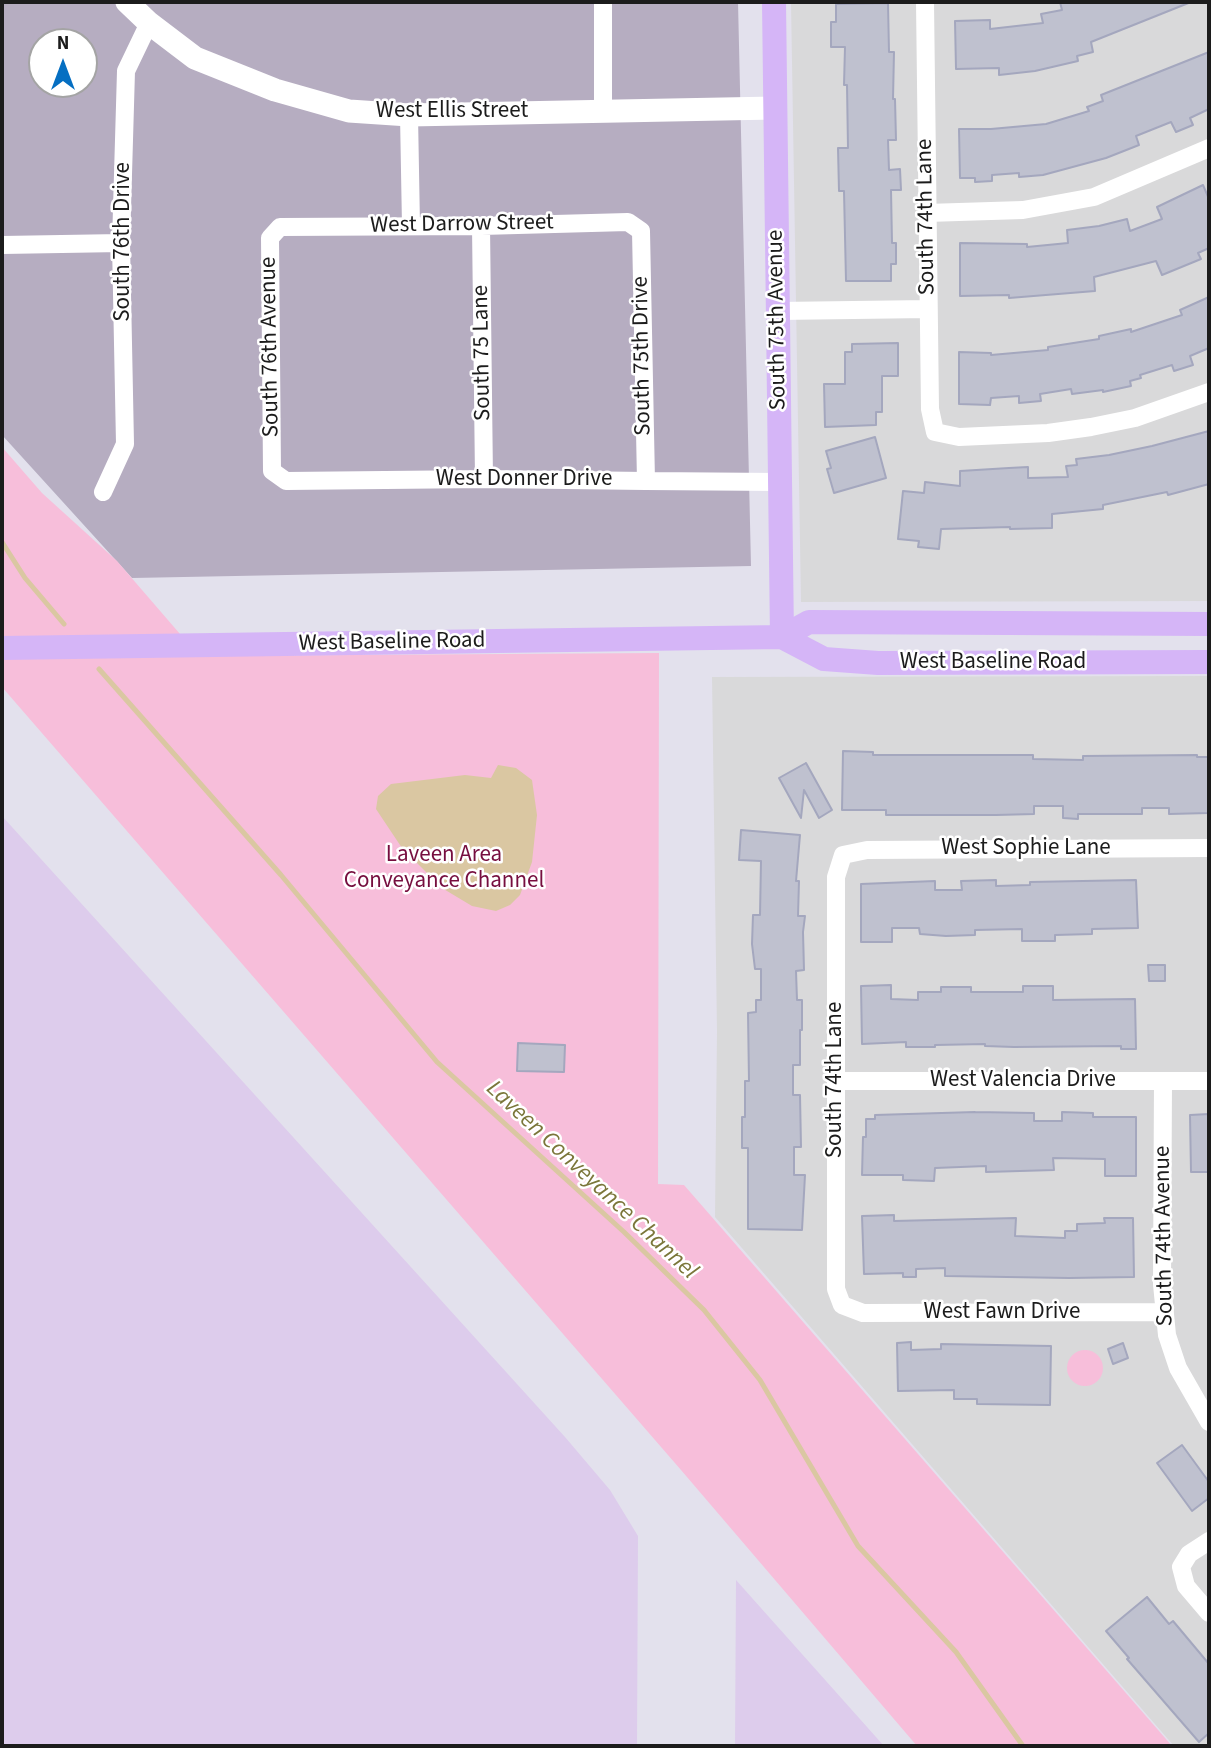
<!DOCTYPE html>
<style>
body{margin:0}
#map{position:relative;width:1211px;height:1748px;overflow:hidden;background:#e3e1ed;font-family:"Source Sans 3",sans-serif}
canvas{display:block}
.frame{position:absolute;inset:0;border:4px solid #1c1c1c;pointer-events:none}
.north{position:absolute;left:28px;top:28px;width:70px;height:70px;box-sizing:border-box;background:#fff;border:2px solid #a4a4a4;border-radius:50%;rotate:0deg;font-size:19px;font-weight:700;line-height:28px;text-align:center;color:#1c1c1c}
.north::after{content:'';display:block;margin:auto;width:24px;height:32px;background:#056fc2;clip-path:polygon(50% 0,100% 100%,50% 72%,0 100%)}
</style>
<div id="map">
<canvas width="1211" height="1748"></canvas>
<div class="frame"></div>
<div class="north">N</div>
</div>
<script>
const c = document.querySelector('canvas').getContext('2d');
c.lineJoin = 'round';
function fillPath(path, color) { c.fillStyle = color; c.fill(path, 'evenodd'); }
const toPath = rows => new Path2D(rows.map(r => 'M' + r).join(''));
function strokePath(path, color, width, dash) { c.strokeStyle = color; c.lineWidth = width; c.lineCap = dash ? 'butt' : 'round'; c.setLineDash(dash || []); c.stroke(path); }
function drawText(font, color, halo, rows, align = 'center') {
  c.font = font + ' "Source Sans 3",sans-serif'; c.lineWidth = 5; c.setLineDash([]); c.textBaseline = 'middle'; c.strokeStyle = halo; c.fillStyle = color; for (const [text, x, y, turn = 0] of rows) {
    c.save(); c.translate(x, y); c.rotate((+turn || 0) * Math.PI / 180); c.textAlign = isNaN(turn) ? turn : align; if (halo) c.strokeText(text, 0, 0); c.fillText(text, 0, 0); c.restore();
  }
}
const residential = toPath([
 [791,2,1209,2,1209,601,801,602],
 [1209,676,1209,1746,1174,1746,715,1217,717,1032,712,677]
]);
const construction = toPath([
 [2,2,738,2,751,566,132,578,2,435],
 [42,42,84,42,84,84,42,84]
]);
const farmland = toPath([
 [2,816,565,1437,610,1490,638,1536,637,1746,2,1746],
 [736,1580,884,1746,735,1746]
]);
const park = toPath([
 [2,447,42,493,117,561,199,656,659,653,658,1184,684,1185,1172,1746,917,1746,681,1470,2,687],
 '1067 1368a18 18 0 1 1 36 0a18 18 0 1 1-36 0Z'
]);
const water = toPath([
 [498,765,516,768,532,780,537,815,532,862,520,895,510,905,496,911,472,906,442,888,402,848,376,809,378,796,391,784,465,775,491,778]
]);
const stream = toPath([
 [2,542,25,578,64,624],
 [99,669,281,875,437,1062,624,1232,704,1310,760,1380,858,1546,956,1652,1023,1746]
]);
const building = toPath([
 [1060,2,1191,2,1091,42,1093,52,1077,56,1078,61,1035,71,999,75,999,68,956,69,955,21,990,20,990,29,1043,23,1041,14,1062,10,1060,2],
 [888,3,889,52,894,52,893,99,895,99,896,140,888,140,889,170,900,169,901,190,891,190,892,243,896,243,896,264,891,264,891,281,846,281,844,191,839,191,838,148,848,148,847,85,844,85,845,47,831,47,831,22,836,22,836,4,888,3],
 [1209,52,1209,109,1190,118,1193,125,1176,132,1171,122,1136,136,1139,145,1106,158,1043,175,1019,177,1019,173,992,175,992,181,975,182,975,178,960,178,959,129,991,129,1046,124,1089,111,1087,107,1103,101,1101,95,1209,52],
 [1203,185,1209,199,1209,248,1198,253,1201,259,1162,275,1156,261,1094,277,1095,291,1009,298,1009,295,960,296,960,243,1027,244,1027,247,1068,243,1067,230,1099,226,1127,219,1130,231,1162,219,1157,207,1203,185],
 [1209,297,1209,348,1190,356,1193,365,1174,371,1172,365,1140,375,1141,378,1130,381,1131,386,1103,392,1103,390,1072,394,1071,389,1040,394,1041,401,1019,403,1019,396,991,398,990,405,959,404,959,352,991,353,991,355,1048,350,1048,347,1099,339,1099,336,1131,329,1131,332,1182,315,1180,310,1209,297],
 [898,343,898,376,882,376,882,412,876,412,876,425,825,427,824,384,845,384,845,352,852,352,852,344,898,343],
 [1209,431,1209,484,1168,495,1167,492,1103,505,1103,509,1052,514,1052,528,1010,529,1010,527,941,529,939,549,918,547,919,541,898,539,903,491,924,493,925,482,960,486,960,471,1009,468,1028,467,1028,478,1068,477,1066,466,1077,465,1076,459,1109,455,1152,446,1209,431],
 [875,437,886,478,834,493,827,469,831,468,826,451,875,437],
 [843,751,873,752,873,755,1033,755,1033,759,1083,760,1083,756,1197,755,1197,757,1209,757,1209,813,1169,814,1169,808,1142,808,1142,814,1078,814,1078,819,1063,818,1063,806,1034,806,1034,814,996,815,886,815,886,810,842,810,843,751],
 [806,763,832,810,819,818,804,790,801,818,779,778,806,763],
 [741,830,800,835,796,881,799,881,798,916,805,916,803,932,804,970,796,971,797,1000,802,1000,802,1030,800,1030,800,1065,793,1065,793,1095,800,1095,801,1147,794,1147,794,1175,805,1175,802,1230,748,1229,748,1148,742,1148,742,1117,745,1117,745,1081,749,1081,748,1013,756,1012,756,1000,761,1000,761,969,755,969,752,944,753,915,760,915,761,861,739,860,741,830],
 [996,880,996,886,1030,885,1030,882,1136,880,1138,928,1092,929,1092,934,1055,935,1055,941,1022,941,1022,929,975,930,975,935,946,936,920,934,919,928,892,928,892,942,861,942,861,884,935,881,935,890,962,890,961,881,996,880],
 [1148,965,1165,965,1165,981,1149,981,1148,965],
 [891,985,891,999,918,1000,918,992,941,992,941,987,971,987,971,992,1023,992,1023,986,1053,986,1053,1000,1135,999,1136,1049,1121,1049,1121,1046,1014,1047,985,1046,985,1044,935,1045,935,1047,906,1047,906,1042,862,1044,861,986,891,985],
 [518,1043,565,1045,564,1072,517,1071,518,1043],
 [975,1112,1034,1113,1034,1121,1062,1121,1062,1112,1093,1113,1093,1117,1136,1117,1136,1176,1105,1176,1105,1159,1053,1158,1054,1170,986,1172,986,1166,935,1168,934,1181,903,1180,903,1175,862,1175,863,1137,866,1137,866,1119,875,1119,875,1115,975,1112],
 [1209,1114,1209,1172,1191,1172,1190,1115,1209,1114],
 [894,1215,894,1221,1016,1218,1015,1236,1065,1238,1065,1231,1077,1231,1077,1224,1105,1223,1104,1218,1133,1218,1134,1277,1069,1278,945,1276,945,1268,916,1269,916,1277,903,1277,903,1273,864,1274,862,1216,894,1215],
 [911,1342,911,1350,941,1349,941,1344,1051,1346,1050,1405,977,1404,977,1399,954,1399,954,1390,898,1391,897,1343,911,1342],
 [1123,1343,1128,1358,1113,1364,1108,1349,1123,1343],
 [1182,1445,1209,1482,1209,1498,1192,1511,1157,1463,1182,1445],
 [1147,1597,1169,1624,1173,1621,1209,1664,1209,1733,1199,1742,1127,1659,1129,1658,1106,1631,1147,1597]
]);
const minor = toPath([
 [925,2,930,409,935,432,959,437,1048,433,1091,427,1135,418,1209,392],
 [603,111,603,2],
 [409,115,411,226],
 [927,213,1023,210,1094,197,1209,148],
 [481,226,484,479],
 [2,245,121,243],
 [778,311,928,309],
 [646,481,641,231,628,222,481,226,280,227,270,238,272,471,286,481,484,479,646,481,780,482],
 [103,492,125,444,121,243,126,71,149,23],
 [836,1081,1209,1081],
 [1163,1081,1162,1284,1167,1335,1178,1368,1209,1422],
 [1164,1312,863,1313,842,1305,836,1289,836,877,843,855,867,850,1209,848],
 [1209,1541,1189,1554,1181,1567,1186,1586,1209,1613]
]);
const tertiary = toPath([
 [127,2,149,23,195,58,275,90,349,111,409,115,775,108]
]);
const secondary = toPath([
 [774,2,782,637],
 [782,637,809,622,1209,624],
 [2,648,782,637,824,659,878,663,1209,662]
]);
const streetNames = [
 ["West Ellis Street",452,112],
 ["South 74th Lane",927,217,-91],
 ["West Darrow Street",462,225,-1],
 ["South 76th Drive",124,242,-90],
 ["South 75th Avenue",778,320,-91],
 ["South 76th Avenue",271,347,-91],
 ["South 75 Lane",483,353,-91],
 ["South 75th Drive",643,356,-91],
 ["West Donner Drive",524,480],
 ["West Baseline Road",392,643,-1],
 ["West Baseline Road",993,663],
 ["West Sophie Lane",1026,849],
 ["South 74th Lane",836,1080,-90],
 ["West Valencia Drive",1023,1081],
 ["South 74th Avenue",1165,1236,-91],
 ["West Fawn Drive",1002,1313]
];
const parkNames = [
 ["Laveen Area",444,856],
 ["Conveyance Channel",444,882]
];
const waterNames = [
 ["Laveen Conveyance Channel",591,1181,43]
];
fillPath(residential, '#d9d9da');
fillPath(construction, '#b6adc1');
fillPath(farmland, '#ddccec');
fillPath(park, '#f7beda');
fillPath(water, '#dac7a2');
strokePath(stream, '#dac7a2', 5);
fillPath(building, '#bfc1cf');
strokePath(building, '#a4a7be', 2);
strokePath(minor, '#fff', 18);
strokePath(tertiary, '#fff', 23);
strokePath(secondary, '#d5b5f7', 24);
drawText('23px', '#1c1c1c', '#fff', streetNames);
drawText('23px', '#760e3f', '#fff', parkNames);
drawText('italic 24px', '#7b763a', '#fff', waterNames);
</script>
